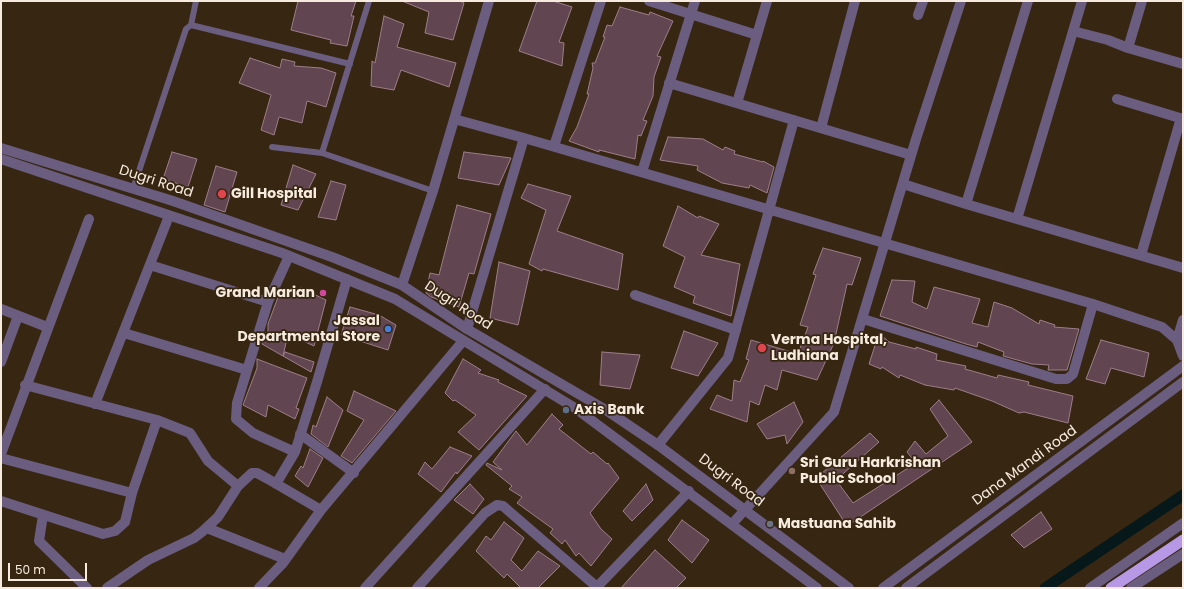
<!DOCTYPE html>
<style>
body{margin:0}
#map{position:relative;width:1184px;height:589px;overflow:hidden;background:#372712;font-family:Poppins,sans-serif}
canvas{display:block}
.frame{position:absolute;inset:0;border:2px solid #f6ebde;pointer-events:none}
.scale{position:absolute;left:8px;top:563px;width:79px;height:18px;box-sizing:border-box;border:2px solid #f6ebde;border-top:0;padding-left:5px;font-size:12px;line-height:14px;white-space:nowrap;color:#f6ebde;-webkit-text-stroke:3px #372712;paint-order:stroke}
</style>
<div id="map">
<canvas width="1184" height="589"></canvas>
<div class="frame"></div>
<div class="scale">50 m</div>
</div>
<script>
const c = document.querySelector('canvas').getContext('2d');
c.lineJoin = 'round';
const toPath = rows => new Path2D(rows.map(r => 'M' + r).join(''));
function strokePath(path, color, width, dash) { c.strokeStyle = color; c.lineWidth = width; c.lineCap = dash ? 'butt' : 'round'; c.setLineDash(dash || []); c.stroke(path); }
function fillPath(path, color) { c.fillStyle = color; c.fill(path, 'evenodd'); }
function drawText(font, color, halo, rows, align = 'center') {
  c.font = font + ' Poppins,sans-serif'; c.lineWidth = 3.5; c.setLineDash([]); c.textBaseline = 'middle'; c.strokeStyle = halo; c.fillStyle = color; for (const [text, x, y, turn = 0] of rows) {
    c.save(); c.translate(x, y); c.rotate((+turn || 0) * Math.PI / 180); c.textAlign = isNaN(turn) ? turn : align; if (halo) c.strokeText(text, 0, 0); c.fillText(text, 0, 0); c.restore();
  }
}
const canal = toPath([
 [1045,588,1183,495]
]);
const building = toPath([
 [298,1,356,1,351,16,354,16,347,46,330,43,331,40,291,30,298,1],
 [402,1,460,1,464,3,453,40,425,33,429,12,402,1],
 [537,1,553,1,572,7,559,42,564,43,562,66,519,51,537,1],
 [620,7,649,15,650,12,673,21,657,56,661,57,654,77,653,96,643,120,647,121,641,136,638,135,635,159,599,150,599,152,569,141,577,127,589,94,587,94,593,68,592,63,595,63,605,37,603,37,607,25,612,26,620,7],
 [384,16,404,24,397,47,456,63,449,87,401,70,394,90,371,86,372,61,375,63,384,16],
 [250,58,280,68,282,59,295,62,294,66,321,68,336,73,326,107,307,101,302,123,279,117,274,135,261,130,271,95,239,83,250,58],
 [668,137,703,139,723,150,725,147,735,151,734,154,763,162,763,161,774,167,767,193,750,185,749,188,722,183,697,170,698,166,660,160,668,137],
 [172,152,197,159,188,187,163,179,172,152],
 [464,152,511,158,499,185,458,178,464,152],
 [293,165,316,174,298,210,281,205,293,165],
 [216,166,237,172,225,212,204,205,216,166],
 [331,181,346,185,336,220,318,217,331,181],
 [528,184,571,196,557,231,623,254,618,290,543,269,542,271,529,264,546,210,521,198,528,184],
 [457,205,491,214,474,274,469,273,459,307,431,297,426,293,430,273,439,275,457,205],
 [678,206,698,218,699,216,719,224,701,255,740,264,731,316,693,303,695,296,674,287,685,257,663,246,678,206],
 [823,248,861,258,852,285,847,284,834,343,817,380,782,370,777,390,765,385,759,405,750,401,747,422,710,409,717,395,732,401,734,380,740,382,749,360,746,359,751,340,798,354,808,327,800,325,816,275,813,274,823,248],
 [499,262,530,271,518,325,490,318,499,262],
 [892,280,915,281,912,302,927,309,934,287,980,299,972,323,988,327,994,302,1012,308,1039,324,1040,320,1055,325,1054,327,1079,329,1067,370,1048,370,1049,365,1032,364,1003,356,1004,352,978,342,977,347,966,344,880,316,892,280],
 [301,288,326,300,314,346,288,334,283,356,262,344,265,333,268,334,268,324,281,289,298,296,301,288],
 [350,307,379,315,396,325,388,350,360,341,360,338,341,335,350,307],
 [684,331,718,343,698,376,671,368,684,331],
 [879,333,889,342,916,349,916,347,937,354,936,360,966,366,965,369,997,378,998,375,1029,382,1028,385,1073,396,1068,423,1024,412,1019,413,992,401,955,388,954,390,925,385,900,375,899,378,882,367,881,369,869,364,879,333],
 [1101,340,1149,353,1144,377,1111,368,1105,384,1086,379,1101,340],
 [285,352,314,362,311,372,283,356,285,352],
 [602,352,640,355,630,389,600,385,602,352],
 [257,359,307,378,296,408,299,409,295,419,268,405,266,417,243,405,257,368,257,359],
 [463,359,481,370,478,373,499,380,498,382,527,396,479,450,458,432,476,415,455,400,453,401,445,393,463,359],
 [354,391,396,411,352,463,341,456,364,420,347,411,354,391],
 [327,397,343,410,328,447,311,434,313,425,316,427,327,397],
 [939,400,972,442,847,526,816,478,870,433,879,442,836,480,853,503,916,463,907,452,915,441,926,454,948,436,930,409,939,400],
 [794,402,803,422,787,444,785,435,767,439,757,424,794,402],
 [552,414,563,425,559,429,591,454,593,452,607,464,608,463,619,478,590,513,601,529,612,539,591,566,579,553,576,556,565,540,562,544,550,533,553,529,517,503,522,497,509,489,512,486,486,465,487,463,502,470,493,462,516,431,527,445,552,414],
 [450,447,472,456,457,474,456,472,441,492,418,474,425,462,432,469,450,447],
 [310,449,323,458,308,487,295,476,301,466,303,468,310,449],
 [470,484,484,499,473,514,454,500,470,484],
 [646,484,653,500,632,521,623,511,646,484],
 [1041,512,1052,529,1024,548,1011,535,1041,512],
 [682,520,709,540,692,563,668,540,682,520],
 [504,522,524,538,511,560,522,571,538,551,560,566,538,588,521,588,507,574,504,578,476,551,486,536,491,540,504,522],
 [655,550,686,578,676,588,621,588,655,550]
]);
const service = toPath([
 [369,1,322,153,433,191],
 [191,25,350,64],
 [272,147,322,153],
 [133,189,186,29,191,25,196,1]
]);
const minor = toPath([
 [649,1,757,35],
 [918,15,923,1],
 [1073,31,1108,40,1128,48,1183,64],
 [1128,48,1142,1],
 [669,83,911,155],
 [1117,99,1183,119],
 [737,103,767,1],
 [454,119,524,138,1093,304,1162,327,1177,340,1183,356],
 [821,128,855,1],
 [554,146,601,1],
 [642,172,695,1],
 [903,184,966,204,1028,1],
 [966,204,1183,268],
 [1017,219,1082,1],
 [1141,255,1181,118],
 [150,265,268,302,237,403,236,419,253,433,295,452],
 [402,285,433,191,489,1],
 [635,295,736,330],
 [268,302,289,256],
 [1,309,47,327],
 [863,319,1056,379,1067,379,1073,374,1093,304],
 [467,329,524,138],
 [124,333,247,370],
 [1177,340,1183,320],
 [1,362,18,316],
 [25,385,157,420,190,433,208,461,238,486],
 [95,404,169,216],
 [300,434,354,473],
 [658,445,728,358,794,120],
 [1,454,89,219],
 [1,458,132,493,125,522,115,531,103,534,1,501],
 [276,484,295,452,317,382,347,279],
 [132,493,157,420],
 [43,515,39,541,87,588],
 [732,524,834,412,916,139,961,1],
 [207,528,285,559],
 [107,588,148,560,194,538,203,531,218,517,238,486,252,473,257,473,268,479,321,510],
 [259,588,283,563,321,510,463,341],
 [365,588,545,389],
 [417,588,485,513,497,505,503,506,511,513,597,587],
 [596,588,689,491]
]);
const tertiary = toPath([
 [1,148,173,201,332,257,402,285,467,329,606,410,658,445,849,588],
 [1,159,282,253,395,299,575,408,817,588],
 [883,588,1183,366],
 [906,588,1183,382],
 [1090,588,1183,523],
 [1131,588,1183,554]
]);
const trunk = toPath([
 [1111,588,1183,540]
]);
const markers = [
 [222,194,5,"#e0444e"],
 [323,293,4,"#d1479c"],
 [388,329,4,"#3f7fe0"],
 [762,348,5,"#e0444e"],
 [566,410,4,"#5c6f8a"],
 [792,471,4,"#8d6e63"],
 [770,524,4,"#6b7280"]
];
const streetNames = [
 ["Dugri Road",156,182,18],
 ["Dugri Road",458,306,33],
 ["Dana Mandi Road",1025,466,-36],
 ["Dugri Road",731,481,37]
];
const poiNames = [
 ["Gill Hospital",231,194],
 ["Grand Marian",315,293,"right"],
 ["Jassal",380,321,"right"],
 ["Departmental Store",380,337,"right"],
 ["Verma Hospital,",771,340],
 ["Ludhiana",771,356],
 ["Axis Bank",574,410],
 ["Sri Guru Harkrishan",800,463],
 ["Public School",800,479],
 ["Mastuana Sahib",778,524]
];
strokePath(canal, '#06181a', 11);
fillPath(building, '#614550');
strokePath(building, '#9d7e8a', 1);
strokePath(service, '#6a5d80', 6);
strokePath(minor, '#6a5d80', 10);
strokePath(tertiary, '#6a5d80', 10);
strokePath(trunk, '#b698e6', 11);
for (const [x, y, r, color] of markers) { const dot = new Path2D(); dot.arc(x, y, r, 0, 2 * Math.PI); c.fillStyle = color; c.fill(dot); strokePath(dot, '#372712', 1.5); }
drawText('14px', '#f6ebde', '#372712', streetNames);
drawText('bold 14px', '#f6ebde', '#372712', poiNames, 'left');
</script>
